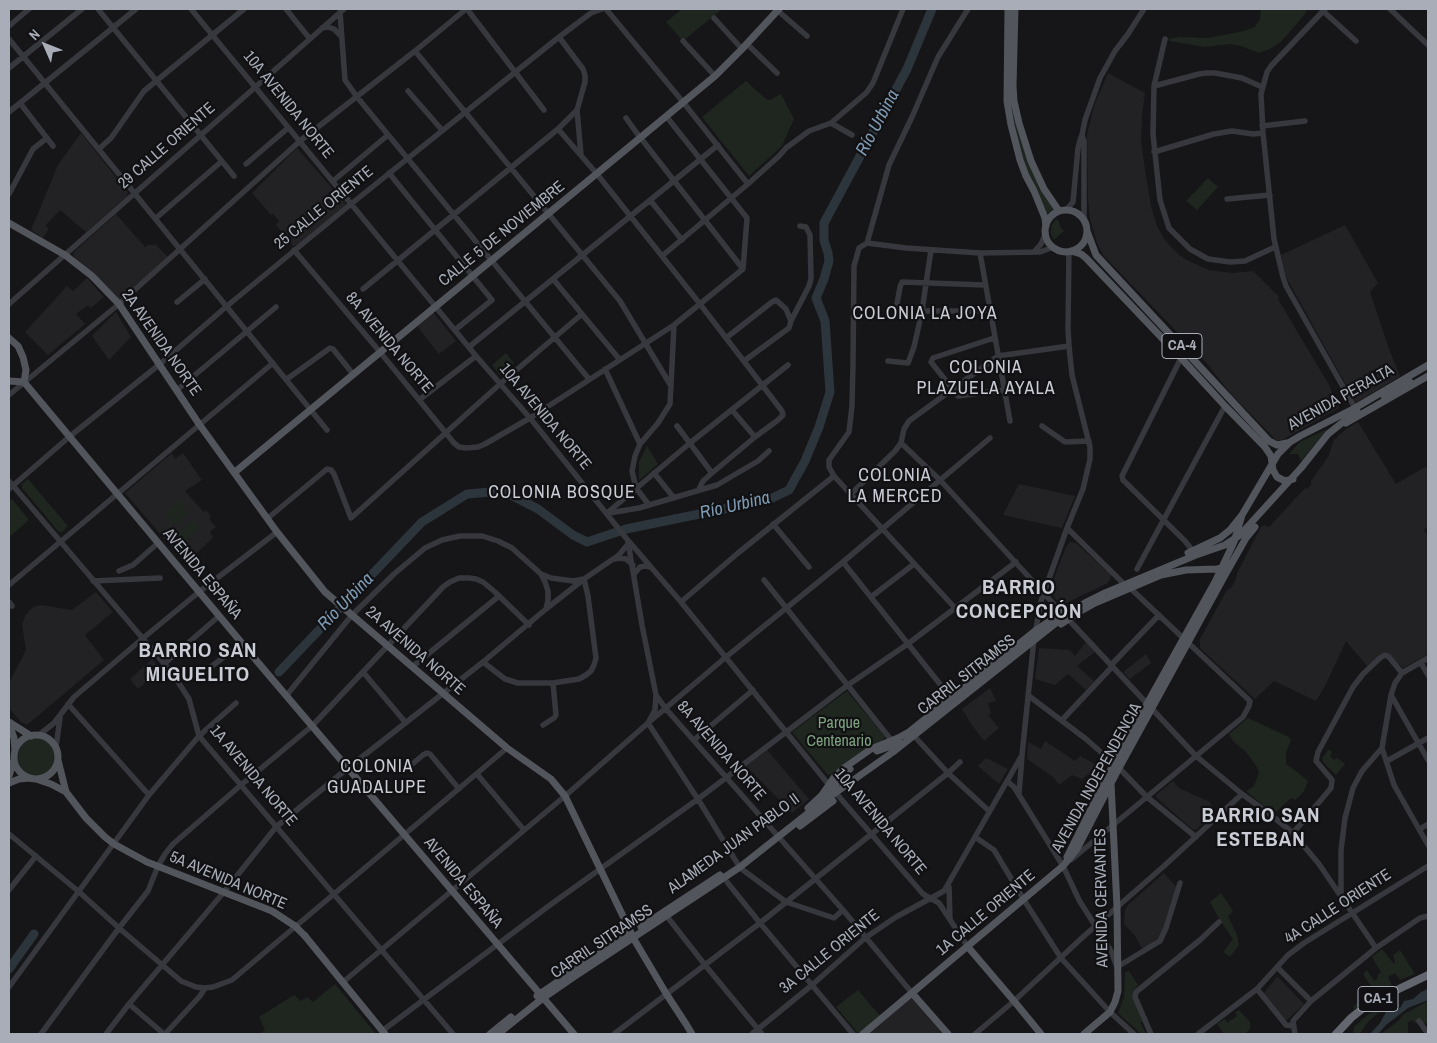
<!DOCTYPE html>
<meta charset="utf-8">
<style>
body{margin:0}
#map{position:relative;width:1437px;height:1043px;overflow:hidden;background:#161618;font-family:"Archivo Narrow",sans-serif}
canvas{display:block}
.frame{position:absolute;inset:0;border:10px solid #a8adb8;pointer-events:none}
.north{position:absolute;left:20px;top:20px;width:50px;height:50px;-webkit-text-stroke:4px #111113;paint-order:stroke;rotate:314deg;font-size:14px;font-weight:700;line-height:20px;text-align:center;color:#a8adb8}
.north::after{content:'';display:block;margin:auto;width:18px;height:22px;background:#a8adb8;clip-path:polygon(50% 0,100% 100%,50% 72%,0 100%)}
</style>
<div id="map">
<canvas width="1437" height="1043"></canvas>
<div class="frame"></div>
<div class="north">N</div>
</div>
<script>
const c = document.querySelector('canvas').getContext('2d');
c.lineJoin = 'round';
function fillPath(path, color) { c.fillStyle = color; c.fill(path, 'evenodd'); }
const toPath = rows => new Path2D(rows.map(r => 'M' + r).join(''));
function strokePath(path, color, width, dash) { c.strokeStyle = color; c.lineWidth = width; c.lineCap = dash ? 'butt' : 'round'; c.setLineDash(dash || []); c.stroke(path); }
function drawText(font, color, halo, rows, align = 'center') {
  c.font = font + ' "Archivo Narrow",sans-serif'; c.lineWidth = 4.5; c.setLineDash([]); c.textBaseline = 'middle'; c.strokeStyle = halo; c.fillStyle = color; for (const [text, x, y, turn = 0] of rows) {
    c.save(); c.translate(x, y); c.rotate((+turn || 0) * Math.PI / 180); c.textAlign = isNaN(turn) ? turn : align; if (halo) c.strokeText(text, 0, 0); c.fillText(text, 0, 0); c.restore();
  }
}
const built = toPath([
 [1108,73,1145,93,1142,115,1141,140,1144,163,1151,206,1157,226,1165,240,1177,253,1185,259,1208,270,1233,273,1253,271,1279,297,1278,299,1329,385,1339,408,1282,440,1276,440,1231,394,1204,360,1103,255,1097,243,1090,219,1088,198,1087,135,1094,106],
 [81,133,126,190,128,192,127,196,86,232,60,210,45,226,49,228,43,238,31,230,58,165],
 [297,148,345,203,345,206,298,245,293,246,276,225,279,221,273,214,271,215,252,193],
 [116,214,145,247,150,244,152,246,155,244,168,257,119,300,74,257,73,254,75,251],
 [1345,225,1378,283,1370,292,1389,349,1400,376,1356,403,1286,277,1281,255],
 [87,278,104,297,91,308,88,305,76,314,85,324,48,355,25,332,67,286,73,291],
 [116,312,131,337,109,360,92,336],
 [433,312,456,341,439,354,417,326],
 [1358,422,1396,484,1425,467,1428,469,1428,526,1424,530,1428,536,1428,654,1403,668,1386,652,1367,666,1346,641,1325,686,1316,701,1274,681,1255,699,1200,648,1200,639,1227,590,1231,588,1236,579,1237,573,1261,527,1264,525,1269,527,1305,488,1307,489,1311,485,1311,481,1328,457,1334,440,1346,429],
 [172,453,175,459,183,453,202,480,185,491,204,512,206,510,211,516,209,519,216,527,210,532,213,537,186,564,125,493],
 [1019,484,1075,496,1062,528,1003,515],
 [1070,542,1076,543,1110,574,1111,577,1108,583,1064,604,1058,601,1054,597,1050,589,1066,547],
 [96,592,113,612,85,635,104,660,27,725,21,722,9,708,9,683,26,650,22,625,25,616,33,607,41,605,72,610],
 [1086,642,1095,652,1077,666,1094,681,1086,690,1068,674,1055,685,1035,679,1039,648,1070,650,1075,656],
 [1146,654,1151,663,1130,679,1123,672],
 [152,659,161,669,138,689,130,679],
 [990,688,996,701,988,703,991,714,988,715,999,728,984,741,972,725,962,709],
 [1045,741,1075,761,1080,756,1103,768,1098,777,1087,775,1082,779,1072,775,1059,785,1053,777,1027,759,1028,742,1041,749],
 [767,750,809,799,792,813,746,766],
 [986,758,1008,769,999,784,978,766],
 [1173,781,1179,788,1210,802,1215,812,1196,830,1192,829,1156,797,1156,795],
 [1164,873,1178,889,1159,941,1143,950,1135,936,1124,924,1125,910,1128,905],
 [1277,977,1278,977,1304,1004,1285,1022,1263,994],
 [912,993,947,1034,863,1034]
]);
const green = toPath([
 [682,9,722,9,683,41,666,22],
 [1011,9,1013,9,1012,49,1019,132,1054,209,1048,214,1046,212,1030,179,1017,144,1008,87],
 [1261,9,1307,9,1305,14,1281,42,1270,49,1259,53,1241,46,1230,44,1204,47,1170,41,1168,39,1180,37,1208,38,1244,31,1255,27,1260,19],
 [746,81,766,99,770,100,781,94,794,119,782,146,749,176,702,117],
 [1208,178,1218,187,1197,210,1186,201],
 [1056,219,1059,221,1060,227,1064,231,1054,240,1051,234,1051,231,1052,225],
 [506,353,514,363,500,375,492,365],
 [1327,429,1301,461,1298,454,1289,454,1300,442],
 [647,446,658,464,639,480,639,462],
 [28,479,68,526,62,532,59,532,22,488,22,484],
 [12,499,29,520,9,537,9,501],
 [179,501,188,513,176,524,172,520,182,510,169,520,164,514],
 [194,519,200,527,183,542,177,534],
 [847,691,885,737,883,740,870,746,831,774,828,775,792,732],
 [1248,718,1289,737,1291,740,1286,753,1286,764,1297,772,1308,781,1303,793,1295,800,1291,798,1274,814,1246,791,1254,786,1259,773,1257,767,1246,752,1233,741,1229,734],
 '18 757a19 19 0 1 1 38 0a19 19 0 1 1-38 0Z',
 [1329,749,1332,752,1330,756,1334,760,1337,758,1345,764,1336,775,1323,762,1322,758],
 [1221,893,1233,911,1228,916,1237,935,1239,945,1230,957,1223,952,1233,939,1221,922,1210,902],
 [1382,949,1394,964,1395,963,1393,955,1400,950,1415,974,1400,980,1395,973,1388,977,1392,985,1366,1001,1354,1009,1353,1007,1360,1001,1372,989,1371,986,1363,974,1367,970,1374,981,1378,978,1377,976,1381,972,1372,957],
 [1129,971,1138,985,1133,990,1133,996,1143,1021,1141,1023,1146,1034,1141,1034,1118,1013,1124,997,1125,972],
 [335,984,376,1034,259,1034,265,1030,259,1017,294,995,301,1001,307,997,313,1002],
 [858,990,880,1016,863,1031,858,1033,836,1007],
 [1428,1001,1428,1022,1421,1026,1411,1020,1408,1023,1408,1034,1381,1034,1398,1021,1404,1014],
 [1383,1004,1385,1007,1366,1024,1360,1034,1353,1034,1354,1027,1365,1017],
 [1239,1010,1250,1022,1250,1029,1245,1034,1224,1034,1217,1024,1225,1019,1227,1023,1237,1016,1235,1012]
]);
const water = toPath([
 [1428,989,1428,1000,1408,1008,1386,1025,1378,1034,1370,1034,1380,1023,1386,1012,1391,1009,1400,1008,1404,1001,1413,999,1421,992]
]);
const river = toPath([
 [279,672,422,522,467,494,503,491,538,509,573,535,587,542,626,529,768,500,789,490,805,461,819,427,830,392,825,321,816,298,824,279,829,261,828,253,824,240,824,223,907,69,932,9],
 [9,969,34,934]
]);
const minor = toPath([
 [98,9,234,176],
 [191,9,476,356,530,418,626,538,681,602,829,785,923,894,939,903,968,947],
 [286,9,310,39],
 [467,9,544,110],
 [606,9,683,102,748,184],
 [1325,9,1271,66,1267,72,1261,94,1263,133,1274,239,1283,277,1286,286,1355,408],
 [1390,9,1428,45],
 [777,10,807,36],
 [1323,11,1356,41],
 [340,12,345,80,357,97,589,379],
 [714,18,742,49],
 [9,26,29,9],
 [322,28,328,27,334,29,341,36],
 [559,37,583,69,585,75,585,82,577,110,581,155],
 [9,39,327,430],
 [1165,39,1154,86,1153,134,1160,200,1169,228,1190,249,1208,259,1230,262,1245,261,1275,247],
 [683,41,715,76],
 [747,44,777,73],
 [415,51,620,301,671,386],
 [9,68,82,9],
 [1154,86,1199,74,1206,73,1215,73,1242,78,1262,87],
 [408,91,442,130],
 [20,103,53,146],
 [9,112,136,9],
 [626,118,636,132,743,269],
 [831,123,852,135],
 [1262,126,1305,121],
 [558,129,597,174,700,304,782,411,783,415,778,420,755,437,712,473,703,481,698,491],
 [99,149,111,138,144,91,244,9],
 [1154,152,1214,134,1232,131,1253,134,1263,133],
 [246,164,288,128],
 [389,173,492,300,455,330],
 [333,181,388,135],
 [9,194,33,149,47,138],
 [1227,199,1270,195],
 [650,200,682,240],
 [1066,210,1073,202,1078,148,1081,137],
 [156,218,222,161],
 [1084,221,1084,141,1082,135,1085,120,1100,78,1115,51,1128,34,1144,9],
 [867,243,906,248,980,253,1040,252,1054,247],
 [294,250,380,352,454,443,459,447,466,448,478,447,485,444,530,418,674,325,743,269,747,218,666,116],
 [1034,252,1041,244,1046,233],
 [980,253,1010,421],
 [662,256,748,184,779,156,786,148,809,131,831,123,866,93,873,83,903,9],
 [553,279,620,360],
 [363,289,558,129,577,110],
 [177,302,205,279],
 [9,304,344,9],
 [922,311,990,311],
 [895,315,900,287,902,282,985,285],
 [791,321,809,286,811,279,810,235,806,227,800,226],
 [726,338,772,302,776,300,786,309,791,321,789,328,744,361],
 [994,338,933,358,931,362,958,396,1004,390],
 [469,347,718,145],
 [1181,358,1122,476,1123,480,1185,541,1193,551],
 [888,361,908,363,914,347,922,311,931,250],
 [605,369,640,444],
 [287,379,330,348,333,349,353,374],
 [177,390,276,307],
 [9,395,119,304,300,141,415,51,466,9],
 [419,400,476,356],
 [732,410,755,437],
 [677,426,712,473],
 [1042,426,1065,442,1089,441],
 [901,443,940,480,1061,612],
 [654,473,674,498],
 [9,481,173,674,189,699,199,736,453,1034],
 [9,489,69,437,160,364,227,306,351,204,559,37,591,13,602,9],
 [851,494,895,451,901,443,904,429,909,421,998,356,1069,346],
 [649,505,636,488,632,471,635,456,640,444,658,423,670,404,674,325],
 [607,513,690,443,788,365],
 [609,513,639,508,717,485,758,461,769,451],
 [268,518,327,469,331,470,334,474,351,518,500,384,582,314],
 [773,524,809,567],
 [1067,528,1122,582],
 [628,542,642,625,656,695,666,709,843,910,912,993],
 [615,559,620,558,626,559,633,565],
 [843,562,951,698],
 [1137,569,1225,406],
 [119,571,133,565,158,543],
 [541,574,545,582,548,591,548,600,546,609],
 [634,574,640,567,646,566,650,567],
 [764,580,892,741],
 [93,581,160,578],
 [9,585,273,363],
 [871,597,914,564],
 [9,602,12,606],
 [681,602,738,553,834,476],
 [955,608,834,476,829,467,829,460,849,432,852,406,853,364,854,266,859,248,867,243,889,165,912,117,938,57,968,9],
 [1068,619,1196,756,1242,794,1271,815,1293,833,1319,864,1376,948],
 [1428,658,1402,673,1395,683,1391,695,1382,748,1394,785,1428,845],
 [1421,663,1428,675],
 [164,664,219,616],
 [412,667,499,596],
 [363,672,406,723],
 [198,677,242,643],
 [656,695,655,710,648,723,701,804,737,863],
 [1391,695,1428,760],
 [286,696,352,615,394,574,425,548,442,540,460,536,482,536,498,541,512,548,541,574,551,578,573,581,584,579,588,596,596,658,594,665,591,671,586,675,579,679,553,683,518,683,505,679,483,662],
 [1029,696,1086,739,1119,768,1147,797,1196,837],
 [68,704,149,795],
 [1062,720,1110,669,1114,662,1159,615],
 [543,725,554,718,556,715,553,683],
 [39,735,54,723,74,697,142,639,199,592,277,532],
 [916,738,948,773,989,811],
 [694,740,753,690],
 [56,747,60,718],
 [1387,761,1428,738],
 [410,766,423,755,427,753,430,754,459,789],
 [477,774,524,830],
 [1007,781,1014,787,1063,866,1079,900,1111,951,1117,967,1160,941,1166,928,1180,883],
 [1019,794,1022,756],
 [1420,829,1428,824],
 [1293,833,1331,788,1332,780,1316,761,1318,752,1353,687,1363,674,1380,658,1385,655,1389,657,1402,673],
 [9,834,78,891,119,928,181,981,196,987,205,988,213,987,232,980,507,748],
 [975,837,994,850,1024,900,1061,958,1110,1012,1134,1034],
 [1071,860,1243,717,1249,706,1250,701,1130,588],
 [743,870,786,902,834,918,843,910],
 [727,882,760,923,853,1034],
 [949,887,950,919],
 [9,890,36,856],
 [1341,897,1341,850,1345,818,1353,788,1362,771,1382,748],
 [669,919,705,965,762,1034],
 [1277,967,1311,1001],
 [343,982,565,796,648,723,726,657,843,562,990,438],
 [9,987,149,795,199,736,236,703],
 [1257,989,1286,1025,1293,1026],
 [129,1004,164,1034],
 [1419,1021,1428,1034],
 [382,1031,550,905,698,799,848,685,909,643,1016,562],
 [41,1034,119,928,148,891,158,866,165,854,173,844,241,785,312,726,443,587,450,582,459,578,469,578,476,579,483,582,495,592,529,625],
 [106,1034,129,1004,224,892,276,827,348,768,483,662,546,609,584,579,619,555,628,544],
 [165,1034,200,996,205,988],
 [614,1034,760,923,948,773,960,762],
 [752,1034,812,985,865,938,896,917,944,891,1022,755,1034,639,1041,601,1067,528,1083,489,1090,459,1090,447,1072,375,1069,346,1068,329,1069,251],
 [975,1034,1014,1001,1084,936,1164,866,1242,794],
 [1151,1034,1135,997,1136,992,1200,940,1219,922],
 [1198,1034,1257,989,1288,955,1304,943,1428,866],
 [1295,1034,1293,1021,1311,1001,1376,948,1420,918,1428,916]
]);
const major = toPath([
 [1008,9,1007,101,1011,125,1020,160,1026,176,1034,191,1045,218,1046,226],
 [1015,9,1013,86,1014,101,1019,123,1031,161,1044,189,1059,211],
 '1045 231a21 21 0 1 1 42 0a21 21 0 1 1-42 0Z',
 [9,223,65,255,92,276,119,304,199,424,277,532,325,592,507,748,551,779,565,796,635,941,667,995,686,1024,692,1034],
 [1087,231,1096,255,1269,441,1277,445,1287,443],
 [1071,251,1081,254,1086,258,1181,358,1225,406,1265,447,1271,456,1273,470,1277,477,1285,481,1293,479],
 [9,338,18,346,23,357,26,370,24,382],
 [9,381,24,382],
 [24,382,261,666,574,1034],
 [1384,396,1410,382],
 [1346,423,1428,376],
 [235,472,715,76,742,49,779,9],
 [1188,553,1220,538,1230,530,1242,515],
 [1061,624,1079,612,1095,603,1161,575,1186,570,1217,569,1230,566],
 [9,722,31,736],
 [9,724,14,738,15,750],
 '14 757a22 22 0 1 1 44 0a22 22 0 1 1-44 0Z',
 [877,751,900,743],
 [58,760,66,792,86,818,105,837,114,844,147,862,272,911,295,926],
 [9,776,14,760],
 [39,780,51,784,66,792],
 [9,783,19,779,30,778],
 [828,795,841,777,850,769],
 [808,808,822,795,835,776,844,768,871,749,898,738,909,732,1035,631,1069,608],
 [800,826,833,801],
 [1067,857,1114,763,1215,582,1234,542,1242,515,1278,454,1290,442,1300,436,1355,408,1428,365],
 [641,927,720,875],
 [305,936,385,1034],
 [968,947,1014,1001,1041,1034],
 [912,993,948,1034],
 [537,996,572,972,628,935],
 [490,1034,511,1017],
 [498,1034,543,998,575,976,740,867,821,803,893,752,1066,615,1085,603,1105,593,1196,555,1225,545,1240,535,1301,468,1328,434,1357,411],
 [863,1034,1063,866,1077,849,1119,768,1225,575,1246,538,1255,527],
 [1084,1034,1110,1012,1115,1002,1118,991,1117,907,1111,783]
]);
const highway = toPath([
 [1336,1034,1351,1018,1367,1005,1382,997,1428,975]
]);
const majorBridge = toPath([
 [295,926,305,936]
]);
const shields = [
 [1182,346,40],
 [1378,999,40]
];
const shieldNames = [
 ["CA-4",1182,346],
 ["CA-1",1378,999]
];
const streetNames = [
 ["10A AVENIDA NORTE",288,105,51],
 ["29 CALLE ORIENTE",167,146,-41],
 ["25 CALLE ORIENTE",324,208,-39],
 ["CALLE 5 DE NOVIEMBRE",502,234,-39],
 ["2A AVENIDA NORTE",161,343,55],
 ["8A AVENIDA NORTE",389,343,50],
 ["AVENIDA PERALTA",1341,398,-29],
 ["10A AVENIDA NORTE",545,417,50],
 ["AVENIDA ESPAÑA",202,574,50],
 ["2A AVENIDA NORTE",415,651,41],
 ["CARRIL SITRAMSS",967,675,-38],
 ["8A AVENIDA NORTE",721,751,49],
 ["1A AVENIDA NORTE",253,776,50],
 ["AVENIDA INDEPENDENCIA",1097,778,-61],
 ["10A AVENIDA NORTE",880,822,50],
 ["ALAMEDA JUAN PABLO II",734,844,-36],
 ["5A AVENIDA NORTE",228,881,23],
 ["AVENIDA ESPAÑA",463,883,50],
 ["AVENIDA CERVANTES",1102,898,-91],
 ["4A CALLE ORIENTE",1338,907,-33],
 ["1A CALLE ORIENTE",986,913,-40],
 ["CARRIL SITRAMSS",602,942,-34],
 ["3A CALLE ORIENTE",830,952,-39]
];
const parkNames = [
 ["Parque",839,724],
 ["Centenario",839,742]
];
const waterNames = [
 ["Río Urbina",878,123,-62],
 ["Río Urbina",735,506,-13],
 ["Río Urbina",346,602,-46]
];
const neighbourhoodNames = [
 ["COLONIA LA JOYA",925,314],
 ["COLONIA",986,368],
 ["PLAZUELA AYALA",986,389],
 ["COLONIA",895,476],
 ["LA MERCED",895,497],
 ["COLONIA BOSQUE",562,493],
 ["COLONIA",377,767],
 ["GUADALUPE",377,788]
];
const districtNames = [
 ["BARRIO",1019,588],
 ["CONCEPCIÓN",1019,612],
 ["BARRIO SAN",198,651],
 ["MIGUELITO",198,675],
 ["BARRIO SAN",1261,816],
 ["ESTEBAN",1261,840]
];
fillPath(built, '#222225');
fillPath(green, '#1e261f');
fillPath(water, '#2c353c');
strokePath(river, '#2c353c', 9);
strokePath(minor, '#37383d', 5.5);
strokePath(major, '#53555c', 7);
strokePath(highway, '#63666e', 8);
strokePath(majorBridge, '#53555c', 7);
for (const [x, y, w] of shields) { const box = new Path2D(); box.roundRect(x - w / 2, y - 12.5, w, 25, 4); c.fillStyle = '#111113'; c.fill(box); strokePath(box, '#a8adb8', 1); }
drawText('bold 15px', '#a8adb8', null, shieldNames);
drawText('16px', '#a8adb8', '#111113', streetNames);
drawText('16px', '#7fa381', '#111113', parkNames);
drawText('italic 18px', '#7f9bb3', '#111113', waterNames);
c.letterSpacing = '1px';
drawText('18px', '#c9ccd4', '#111113', neighbourhoodNames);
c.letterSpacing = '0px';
c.letterSpacing = '1px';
drawText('bold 21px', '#c9ccd4', '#111113', districtNames);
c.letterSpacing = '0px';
</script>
